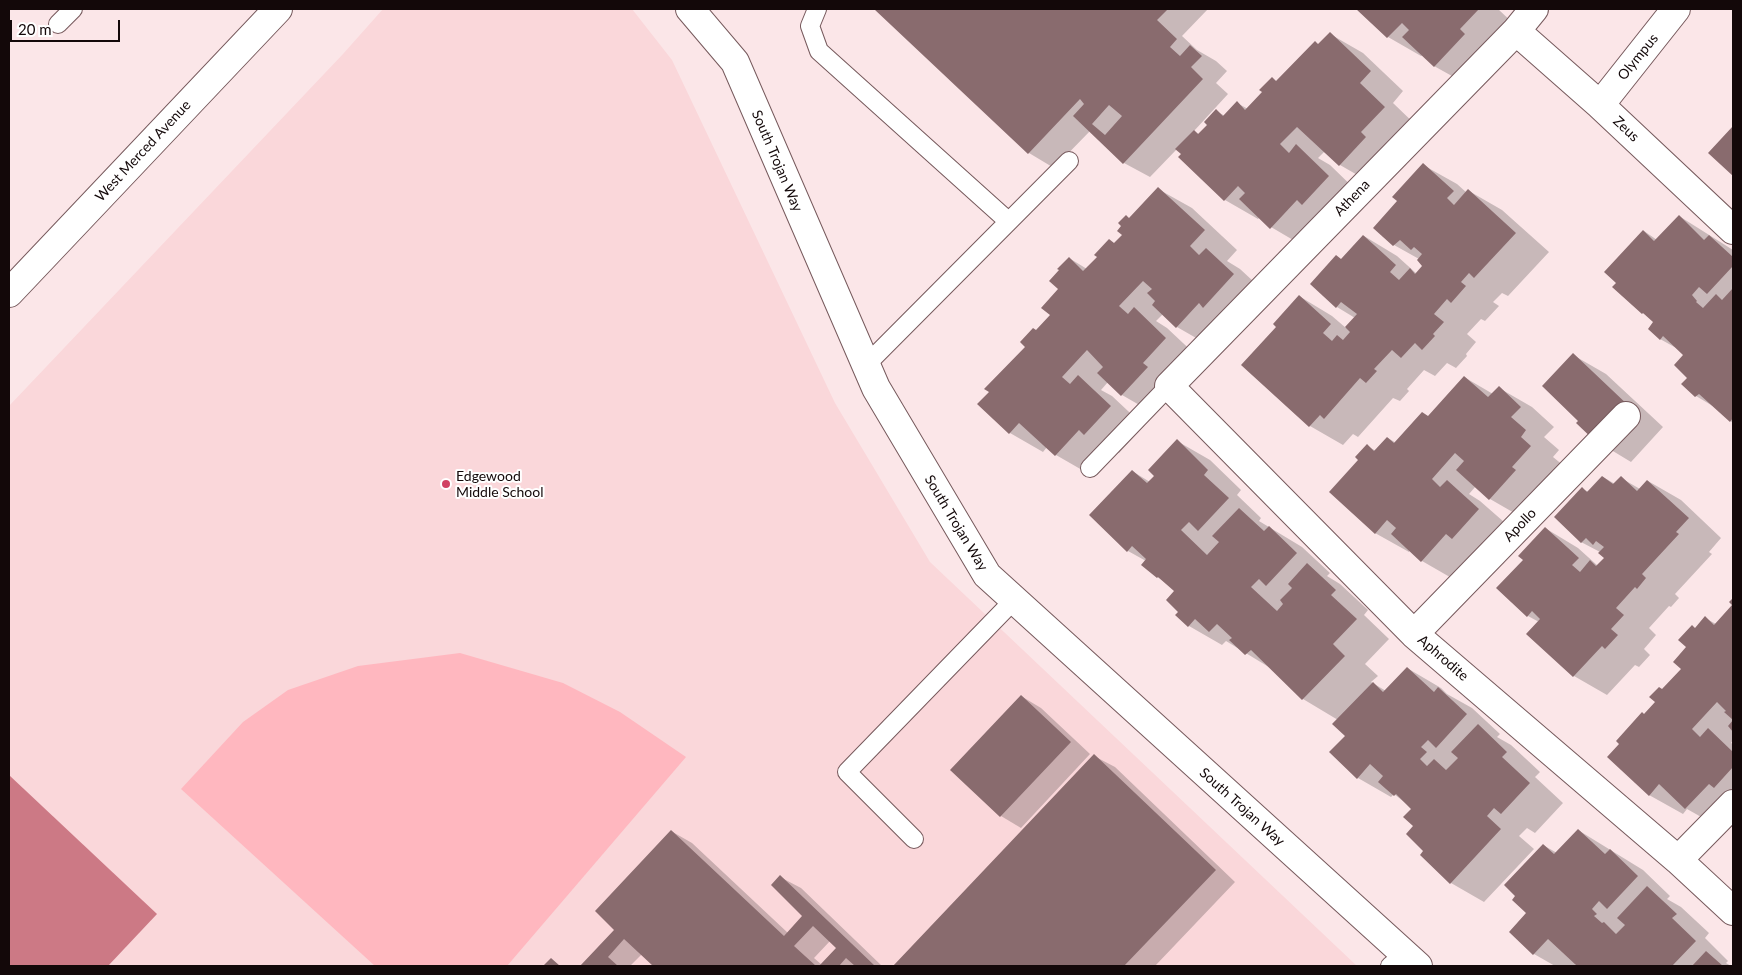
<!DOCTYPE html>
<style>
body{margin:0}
#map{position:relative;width:1742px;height:975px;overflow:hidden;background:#fbe6e8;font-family:Lato,sans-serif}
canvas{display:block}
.frame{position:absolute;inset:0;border:10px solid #130809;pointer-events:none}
.scale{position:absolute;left:10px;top:20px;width:110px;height:22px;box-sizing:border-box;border:2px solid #130809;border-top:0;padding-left:6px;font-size:15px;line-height:18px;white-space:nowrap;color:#130809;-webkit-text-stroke:4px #fff;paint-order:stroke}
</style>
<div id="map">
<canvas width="1742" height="975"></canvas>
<div class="frame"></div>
<div class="scale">20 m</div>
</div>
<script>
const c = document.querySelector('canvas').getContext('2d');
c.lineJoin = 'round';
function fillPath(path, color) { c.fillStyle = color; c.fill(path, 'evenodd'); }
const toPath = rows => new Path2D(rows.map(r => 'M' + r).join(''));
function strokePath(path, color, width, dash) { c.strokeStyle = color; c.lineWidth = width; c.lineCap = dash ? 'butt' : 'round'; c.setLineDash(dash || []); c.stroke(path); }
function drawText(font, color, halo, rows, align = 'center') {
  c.font = font + ' Lato,sans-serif'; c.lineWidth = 4; c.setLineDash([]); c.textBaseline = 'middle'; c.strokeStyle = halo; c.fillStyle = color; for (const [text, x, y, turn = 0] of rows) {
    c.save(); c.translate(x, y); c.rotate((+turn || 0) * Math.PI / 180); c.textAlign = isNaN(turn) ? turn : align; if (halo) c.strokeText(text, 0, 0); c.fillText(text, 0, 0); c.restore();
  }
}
const built = toPath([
 [383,9,632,9,672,60,835,403,930,562,1357,966,9,966,9,406,343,54]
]);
const green = toPath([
 [460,653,563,683,620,712,686,757,507,966,375,966,181,789,243,722,288,690,358,666]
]);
const water = toPath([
 [9,775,157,914,108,966,9,966]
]);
const shadow = toPath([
 [876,9,1208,9,1182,36,1197,50,1216,61,1227,71,1216,83,1228,94,1194,131,1200,135,1209,125,1216,111,1225,116,1237,103,1248,109,1264,92,1272,79,1278,82,1330,34,1363,53,1403,91,1393,103,1418,127,1373,184,1340,165,1325,151,1318,158,1330,165,1362,196,1305,247,1271,227,1260,217,1258,219,1225,200,1177,149,1150,177,1124,163,1090,131,1054,168,1029,153],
 [1358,9,1498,9,1515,25,1468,85,1434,66,1423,55,1421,56,1388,37],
 [1423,165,1457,184,1467,193,1469,191,1502,210,1549,252,1508,296,1502,293,1493,302,1499,306,1485,321,1481,319,1467,334,1476,342,1466,354,1467,356,1456,368,1447,363,1435,376,1424,370,1407,389,1409,391,1400,401,1393,398,1358,437,1353,434,1343,445,1310,426,1278,327,1299,296,1332,316,1346,328,1355,318,1337,307,1342,260,1364,236,1397,256,1417,274,1424,266,1419,259,1394,245,1399,200],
 [1158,189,1192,208,1237,250,1227,261,1240,269,1267,294,1210,346,1177,327,1163,314,1156,321,1167,328,1199,358,1181,387,1155,414,1122,395,1108,382,1101,390,1112,396,1144,426,1119,453,1112,449,1089,474,1056,455,1047,447,1043,452,1010,433,1027,347,1036,331,1051,315,1069,258,1087,269,1124,235,1130,219],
 [1679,216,1733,250,1733,423,1716,408,1696,396,1683,384,1689,378,1685,355,1678,349,1660,339,1655,322,1643,313,1614,286,1618,283,1644,231,1657,240],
 [1573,355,1606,374,1663,427,1631,462,1598,442,1580,420],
 [1464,377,1493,394,1499,388,1532,407,1554,427,1544,437,1559,450,1553,457,1564,466,1523,518,1490,499,1476,486,1469,494,1480,501,1512,529,1455,580,1422,561,1410,550,1409,552,1375,533,1360,460,1367,446,1376,451,1388,438,1396,443,1429,417],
 [1177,441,1210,460,1241,490,1237,495,1261,518,1259,521,1302,547,1330,573,1327,576,1340,584,1368,610,1364,615,1389,639,1365,664,1378,676,1371,682,1386,691,1407,668,1441,688,1447,694,1472,708,1500,734,1497,737,1511,745,1540,772,1535,777,1563,803,1535,833,1527,828,1519,836,1534,849,1484,902,1451,883,1425,850,1415,826,1413,809,1394,794,1391,797,1358,778,1346,736,1338,720,1303,699,1272,669,1226,641,1222,645,1189,626,1180,611,1176,591,1142,565,1146,561,1128,551,1132,471,1150,482,1155,476],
 [1603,477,1615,484,1621,478,1640,489,1648,481,1681,500,1721,538,1709,552,1712,554,1675,594,1679,598,1671,607,1669,606,1649,628,1656,635,1644,649,1650,655,1639,667,1635,665,1607,695,1574,676,1539,622,1528,616,1525,560,1545,528,1578,548,1598,566,1606,558,1600,552,1581,542,1582,489,1589,492],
 [1733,606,1733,740,1731,743,1733,744,1733,812,1719,827,1687,809,1683,814,1649,795,1645,715,1657,702,1663,690,1683,669,1688,647,1695,629,1705,618,1716,624],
 [1021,696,1041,708,1090,754,1021,828,1001,816],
 [1094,756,1115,767,1235,882,1155,966,895,966],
 [1578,830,1643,870,1670,896,1667,899,1681,907,1709,933,1705,938,1728,961,1726,963,1731,966,1579,966,1576,964,1574,966,1555,966,1534,954,1510,932,1528,913,1543,845,1557,853],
 [671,831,692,843,788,933,804,916,780,877,801,888,882,966,655,966,642,954,630,966,582,966,616,930],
 [830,941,838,948,822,965,814,958]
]);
const building = toPath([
 [874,9,1168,9,1157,20,1177,39,1170,47,1180,56,1190,45,1202,56,1191,67,1203,79,1123,164,1073,116,1084,104,1080,99,1028,154],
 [1109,105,1122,116,1105,135,1092,124],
 [1356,9,1479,9,1460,29,1465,34,1434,67,1402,37,1409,30,1402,23,1387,38],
 [1330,32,1371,71,1360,83,1385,107,1361,132,1366,137,1339,166,1297,127,1280,144,1289,153,1296,144,1329,176,1302,205,1297,200,1270,229,1239,199,1245,193,1238,186,1224,201,1178,157,1181,154,1175,149,1194,130,1198,134,1207,125,1204,122,1216,109,1223,116,1237,101,1245,110,1262,92,1259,90,1272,77,1276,81,1315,41,1318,44],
 [1733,126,1733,176,1708,153],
 [1423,163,1454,191,1447,198,1454,205,1468,189,1516,233,1474,278,1469,273,1461,282,1466,286,1451,303,1447,299,1434,314,1444,322,1433,334,1435,336,1422,350,1415,343,1401,358,1392,350,1374,369,1377,371,1366,383,1360,378,1324,419,1320,415,1309,427,1241,365,1276,327,1273,324,1299,295,1331,324,1323,333,1332,341,1337,335,1343,340,1350,332,1345,327,1357,314,1341,302,1336,308,1310,284,1336,255,1341,259,1363,235,1396,265,1390,272,1399,280,1410,268,1415,274,1422,266,1417,260,1422,254,1414,247,1411,250,1400,240,1393,246,1373,228,1397,201,1392,197],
 [1158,187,1205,230,1190,246,1199,255,1206,248,1234,274,1203,308,1199,303,1176,328,1152,305,1155,301,1147,293,1152,289,1143,281,1119,306,1128,314,1134,307,1166,338,1143,363,1148,367,1121,396,1097,373,1103,367,1087,350,1062,377,1070,384,1078,375,1111,406,1084,435,1079,430,1055,456,1019,423,1009,434,977,404,989,392,984,389,1025,347,1020,342,1033,328,1036,330,1050,315,1041,308,1058,289,1049,281,1059,270,1057,269,1069,257,1083,271,1097,257,1094,255,1109,239,1114,243,1122,235,1117,231,1121,226,1118,223,1126,215,1129,218],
 [1679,215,1704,240,1709,235,1733,257,1733,266,1707,294,1699,287,1692,295,1697,301,1696,302,1703,308,1716,294,1722,300,1733,288,1733,418,1730,422,1699,394,1695,397,1681,384,1687,378,1674,365,1683,355,1663,336,1660,340,1648,329,1653,322,1643,313,1642,314,1612,287,1616,283,1604,272,1643,230,1654,241],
 [1573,353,1630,407,1597,443,1576,423,1578,421,1542,386],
 [1464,376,1488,397,1499,386,1521,407,1511,417,1526,430,1521,437,1531,446,1512,467,1516,470,1489,500,1456,470,1464,461,1455,453,1432,479,1440,487,1447,480,1479,509,1452,539,1446,534,1421,562,1391,534,1396,528,1387,520,1375,534,1329,492,1358,460,1355,457,1367,444,1374,451,1387,437,1394,443,1422,412,1428,416],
 [1177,439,1208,470,1204,475,1229,498,1198,531,1189,522,1181,530,1207,555,1219,542,1212,536,1239,508,1264,531,1269,526,1297,553,1266,586,1259,579,1251,587,1277,611,1283,604,1280,600,1292,588,1288,584,1307,563,1336,590,1331,595,1357,619,1333,644,1345,656,1302,700,1251,650,1245,655,1229,640,1232,638,1217,624,1209,632,1195,619,1188,627,1175,615,1178,612,1166,600,1174,591,1158,577,1157,578,1141,565,1146,559,1132,546,1127,552,1089,515,1132,470,1147,483,1154,476,1148,470],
 [1602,476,1613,484,1621,476,1637,491,1647,480,1689,518,1676,532,1679,534,1642,574,1646,578,1637,589,1635,587,1616,608,1624,615,1611,629,1618,635,1605,649,1602,646,1573,677,1526,634,1540,619,1532,611,1527,617,1496,588,1523,560,1518,556,1545,527,1579,558,1572,565,1580,572,1590,560,1596,566,1604,558,1598,553,1604,547,1596,541,1593,545,1586,538,1581,543,1554,517,1582,487,1587,492],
 [1733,598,1733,732,1728,726,1733,720,1724,712,1726,711,1717,702,1692,729,1700,737,1708,728,1733,752,1733,767,1714,788,1709,784,1685,809,1659,784,1649,796,1607,757,1619,744,1616,741,1642,712,1644,714,1655,702,1649,697,1659,687,1662,689,1681,669,1673,662,1686,647,1678,640,1692,625,1695,628,1705,616,1714,625,1732,605,1729,602],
 [1407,667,1434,692,1438,687,1467,714,1436,748,1428,740,1421,747,1427,752,1420,759,1427,766,1434,759,1446,770,1458,758,1451,752,1478,724,1507,752,1502,757,1530,783,1501,814,1494,808,1487,816,1501,829,1450,884,1420,855,1423,851,1406,834,1413,826,1403,817,1411,809,1396,794,1394,796,1378,782,1383,776,1370,764,1357,779,1329,752,1345,736,1332,724,1373,682,1383,692],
 [1021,695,1071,742,1000,817,950,770],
 [1094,754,1216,870,1124,966,893,966],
 [1578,829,1605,854,1610,849,1638,876,1607,909,1599,901,1592,909,1597,914,1594,916,1602,923,1604,922,1616,934,1625,925,1617,918,1647,886,1677,914,1672,918,1696,941,1672,966,1577,966,1548,939,1533,955,1509,932,1526,913,1512,900,1515,896,1504,885,1543,844,1554,854],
 [671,830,784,936,802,916,771,885,780,875,875,966,855,966,846,958,839,966,819,966,836,948,813,926,794,946,816,966,653,966,624,939,608,957,618,966,580,966,614,930,595,911],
 [1706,951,1723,966,1692,966],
 [551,958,560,966,543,966]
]);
const lane = toPath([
 [817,9,810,26,819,51,1008,221],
 [58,24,73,9],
 [865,366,1069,161],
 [1090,468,1169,386],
 [914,839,847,772,1014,600],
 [1390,966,1405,954]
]);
const street = toPath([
 [690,9,735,62,876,388,987,575,1418,966],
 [1534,9,1516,31,1169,386,1414,634,1678,860,1733,911],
 [1516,31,1600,105,1733,230],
 [1600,105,1676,9],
 [1414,634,1626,416],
 [1678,860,1733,804]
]);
const secondary = toPath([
 [9,293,278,9]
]);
const markers = [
 [446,484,5,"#d14162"]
];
const streetNames = [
 ["Olympus",1638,57,-51],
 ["Zeus",1626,129,43],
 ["West Merced Avenue",143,151,-47],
 ["South Trojan Way",777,161,67],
 ["Athena",1352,198,-46],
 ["South Trojan Way",956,523,59],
 ["Apollo",1520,525,-46],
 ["Aphrodite",1443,658,41],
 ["South Trojan Way",1242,807,42]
];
const poiNames = [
 ["Edgewood",456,476],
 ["Middle School",456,492]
];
fillPath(built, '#fad7da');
fillPath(green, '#ffb7bf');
fillPath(water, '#cc7985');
fillPath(shadow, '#0003');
fillPath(building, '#896b6e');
strokePath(lane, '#76595c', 20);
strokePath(street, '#76595c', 30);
strokePath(secondary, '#76595c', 30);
strokePath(lane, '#fff', 18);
strokePath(street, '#fff', 28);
strokePath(secondary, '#fff', 28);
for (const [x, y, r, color] of markers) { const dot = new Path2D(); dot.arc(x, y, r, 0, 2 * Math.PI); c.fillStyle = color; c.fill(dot); strokePath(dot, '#fff', 2); }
drawText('14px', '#130809', '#fff', streetNames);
drawText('14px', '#130809', '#fff', poiNames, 'left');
</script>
